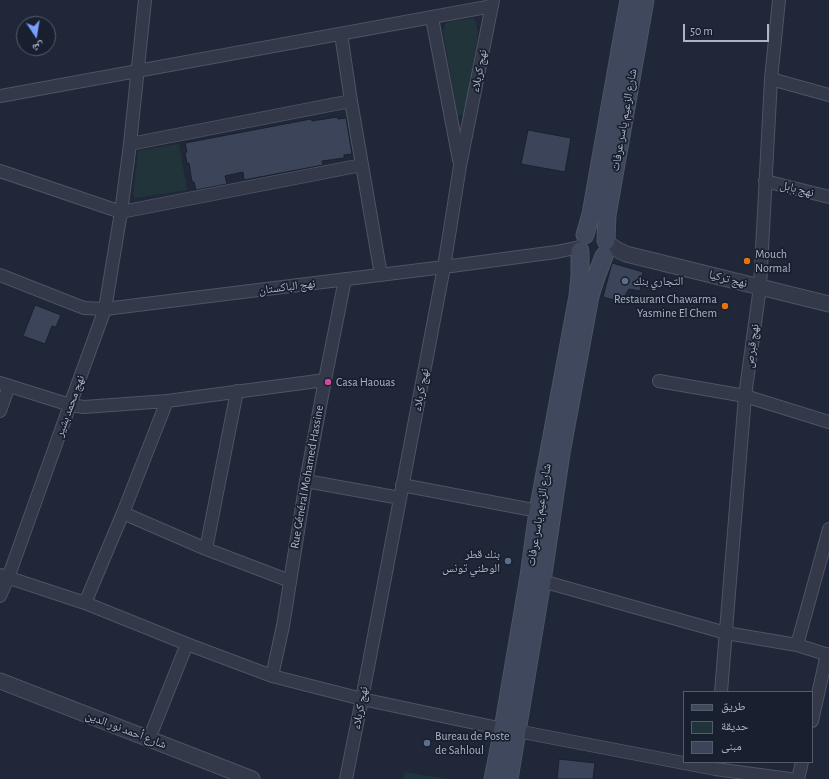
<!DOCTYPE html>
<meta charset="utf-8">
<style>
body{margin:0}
#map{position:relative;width:829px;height:779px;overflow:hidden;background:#1f2739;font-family:"Alegreya Sans","Noto Naskh Arabic",sans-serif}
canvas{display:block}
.legend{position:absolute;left:683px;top:691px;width:130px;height:72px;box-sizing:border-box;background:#181f2e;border:1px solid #545b6b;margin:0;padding:5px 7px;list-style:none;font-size:12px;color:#adb4c6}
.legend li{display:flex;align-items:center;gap:8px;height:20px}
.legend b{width:20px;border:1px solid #545b6b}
.north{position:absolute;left:16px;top:16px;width:40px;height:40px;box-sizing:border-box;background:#181f2e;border:1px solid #545b6b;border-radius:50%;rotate:168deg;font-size:11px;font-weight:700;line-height:16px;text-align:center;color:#adb4c6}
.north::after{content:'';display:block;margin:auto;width:14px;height:18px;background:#799eff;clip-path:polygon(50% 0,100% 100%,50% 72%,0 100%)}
.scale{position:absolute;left:683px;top:24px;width:86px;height:18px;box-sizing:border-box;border:2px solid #adb4c6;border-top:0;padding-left:5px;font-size:12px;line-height:14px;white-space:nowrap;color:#adb4c6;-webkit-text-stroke:3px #181f2e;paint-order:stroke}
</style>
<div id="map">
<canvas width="829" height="779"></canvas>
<ul class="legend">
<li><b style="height:5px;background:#40485d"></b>طريق</li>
<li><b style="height:11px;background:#21343a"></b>حديقة</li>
<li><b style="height:11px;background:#3b4459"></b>مبنى</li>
</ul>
<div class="north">ش</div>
<div class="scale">50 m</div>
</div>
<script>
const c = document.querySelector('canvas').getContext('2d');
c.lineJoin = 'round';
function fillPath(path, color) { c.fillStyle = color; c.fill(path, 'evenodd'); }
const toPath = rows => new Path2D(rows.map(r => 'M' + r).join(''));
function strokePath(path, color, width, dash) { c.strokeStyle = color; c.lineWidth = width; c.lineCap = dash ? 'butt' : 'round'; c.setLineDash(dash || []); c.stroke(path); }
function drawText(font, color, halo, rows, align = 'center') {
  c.font = font + ' "Alegreya Sans","Noto Naskh Arabic",sans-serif'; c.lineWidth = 3.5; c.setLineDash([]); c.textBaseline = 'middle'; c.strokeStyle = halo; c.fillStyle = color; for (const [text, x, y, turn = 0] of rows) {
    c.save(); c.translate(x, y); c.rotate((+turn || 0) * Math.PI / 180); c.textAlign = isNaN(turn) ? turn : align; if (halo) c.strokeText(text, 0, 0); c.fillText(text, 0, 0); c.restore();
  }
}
const green = toPath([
 [473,18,476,21,478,33,466,113,463,115,459,115,457,113,443,31,446,23,453,21],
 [179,144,187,190,135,198,133,195,138,152,141,150],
 [405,772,448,779,403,779]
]);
const building = toPath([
 [337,117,338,119,346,118,352,154,344,155,344,158,322,161,323,165,244,180,243,172,225,176,227,184,196,190,194,182,192,182,189,163,187,163,185,153,187,152,185,143,311,119,312,121,337,117],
 [528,130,571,138,565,172,521,164,528,130],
 [612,263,643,272,640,291,629,289,621,302,603,297,612,263],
 [35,305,61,315,56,327,52,326,45,344,23,336,35,305],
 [559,759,595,763,593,779,557,779,559,759]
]);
const minor = toPath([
 [432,18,459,160],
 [341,34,351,101,381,275],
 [771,79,829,95],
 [0,96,492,6],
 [130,144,351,101],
 [0,171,121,212,362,165],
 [765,181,829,197],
 [0,275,84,308,105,309,444,267,556,252,580,247],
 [659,381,745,396,829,422],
 [0,383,70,405,84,407,167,401,325,380],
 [0,411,9,386],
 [306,481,400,498],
 [402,485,538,511],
 [123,513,206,549,290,581],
 [206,549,237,391],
 [0,575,85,603,187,644,272,676,362,699,503,729],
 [542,581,726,633,797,645,829,655],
 [0,596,8,578,70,405,105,309,121,212,130,144,145,0],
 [85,603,123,513,167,401],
 [797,645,829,529],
 [272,676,283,626,306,481,325,380,345,279],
 [721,692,745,396,760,287,771,79,779,0],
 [812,721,827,654],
 [517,731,715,769,790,779],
 [149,739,187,644],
 [346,779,362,699,444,267,460,166,493,0],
 [798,779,802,762]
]);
const tertiary = toPath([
 [607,243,616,249,626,254,829,304],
 [0,681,252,779]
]);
const secondary = toPath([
 [585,235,591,214,629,0],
 [606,241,607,215,645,0],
 [493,779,503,729,529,576,538,511,578,296,580,276,580,251],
 [509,779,542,581,561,453,590,296,596,277,604,256]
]);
const markers = [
 [747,261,4,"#e8710a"],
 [625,281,4,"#5c6f8a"],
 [725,306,4,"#e8710a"],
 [328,382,4,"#d1479c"],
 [508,561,4,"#5c6f8a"],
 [427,743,4,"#5c6f8a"]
];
const streetNames = [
 ["نهج كربلاء",479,71,-79],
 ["شارع الزعيم ياسر عرفات",624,120,-80],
 ["نهج بابل",797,189,14],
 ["نهج تركيا",728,279,14],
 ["نهج الباكستان",287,287,-7],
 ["نهج قبرص",752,346,-82],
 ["نهج كربلاء",421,390,-79],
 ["نهج محمد بشير",70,406,-70],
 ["Rue Général Mohamed Hassine",307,477,-80],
 ["شارع الزعيم ياسر عرفات",539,515,-81],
 ["نهج كربلاء",360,708,-79],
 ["شارع أحمد نور الدين",126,730,21]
];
const poiNames = [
 ["Mouch",755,254],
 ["Normal",755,268],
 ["التجاري بنك",633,281],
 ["Restaurant Chawarma",717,299,"right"],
 ["Yasmine El Chem",717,313,"right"],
 ["Casa Haouas",336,382],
 ["بنك قطر",500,554,"right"],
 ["الوطني تونس",500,568,"right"],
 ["Bureau de Poste",435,736],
 ["de Sahloul",435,750]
];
fillPath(green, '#21343a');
fillPath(building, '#3b4459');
strokePath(building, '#1a2130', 1);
strokePath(minor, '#4d5464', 14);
strokePath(tertiary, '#4d5464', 17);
strokePath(secondary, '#4d5464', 19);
strokePath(minor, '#333949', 12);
strokePath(tertiary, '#333949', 15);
strokePath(secondary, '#40485d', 17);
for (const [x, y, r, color] of markers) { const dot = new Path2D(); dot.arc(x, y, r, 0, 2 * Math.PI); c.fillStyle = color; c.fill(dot); strokePath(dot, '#181f2e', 1.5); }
drawText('12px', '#adb4c6', '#181f2e', streetNames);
drawText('12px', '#adb4c6', '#181f2e', poiNames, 'left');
</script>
